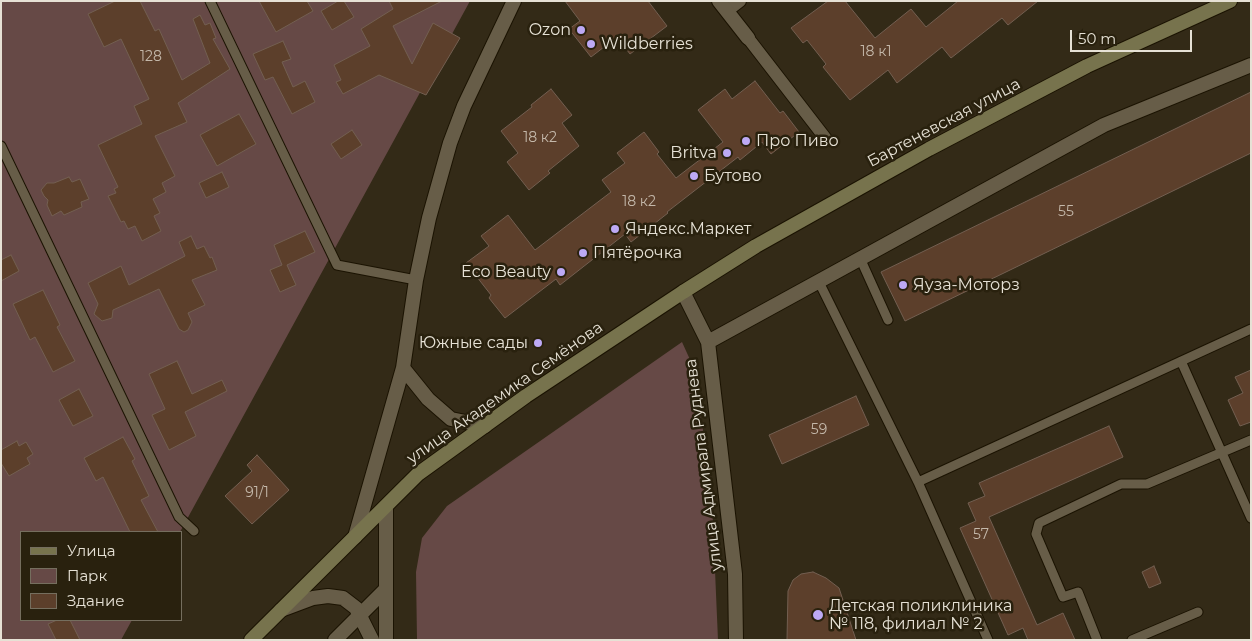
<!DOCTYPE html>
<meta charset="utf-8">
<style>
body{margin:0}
#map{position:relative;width:1252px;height:641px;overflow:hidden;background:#332a17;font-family:Montserrat,sans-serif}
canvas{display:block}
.frame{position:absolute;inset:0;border:2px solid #e6e1d5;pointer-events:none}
.legend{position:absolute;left:20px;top:531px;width:162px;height:90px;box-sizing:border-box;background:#29210e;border:1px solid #756e5e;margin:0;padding:6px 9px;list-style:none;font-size:15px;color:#e6e1d5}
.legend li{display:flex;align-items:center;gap:10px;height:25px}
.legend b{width:25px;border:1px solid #756e5e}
.scale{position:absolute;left:1070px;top:30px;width:122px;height:22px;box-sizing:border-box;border:2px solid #e6e1d5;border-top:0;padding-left:6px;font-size:15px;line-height:18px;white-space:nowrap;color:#e6e1d5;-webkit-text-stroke:4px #29210e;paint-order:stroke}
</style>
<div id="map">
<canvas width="1252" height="641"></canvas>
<div class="frame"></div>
<ul class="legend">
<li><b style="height:6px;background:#77734d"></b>Улица</li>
<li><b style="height:14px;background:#664946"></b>Парк</li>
<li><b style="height:14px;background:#5c3f2b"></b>Здание</li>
</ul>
<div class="scale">50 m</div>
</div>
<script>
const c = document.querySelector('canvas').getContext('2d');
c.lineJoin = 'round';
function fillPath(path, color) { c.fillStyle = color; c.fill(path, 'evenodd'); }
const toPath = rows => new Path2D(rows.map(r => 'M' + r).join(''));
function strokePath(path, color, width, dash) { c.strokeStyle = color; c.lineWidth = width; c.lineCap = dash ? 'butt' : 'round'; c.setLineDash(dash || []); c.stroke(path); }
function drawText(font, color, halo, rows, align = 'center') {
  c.font = font + ' Montserrat,sans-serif'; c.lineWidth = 5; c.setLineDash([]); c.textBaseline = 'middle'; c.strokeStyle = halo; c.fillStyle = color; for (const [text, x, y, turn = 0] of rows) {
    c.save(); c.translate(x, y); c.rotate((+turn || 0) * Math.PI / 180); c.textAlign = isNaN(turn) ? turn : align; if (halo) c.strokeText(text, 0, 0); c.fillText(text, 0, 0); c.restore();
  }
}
const green = toPath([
 [1,1,470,1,180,532,21,532,21,620,132,620,121,640,1,640],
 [682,342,692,364,711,478,718,640,417,640,416,572,422,538,447,506]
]);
const building = toPath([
 [115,1,140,1,155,31,159,29,182,80,210,63,193,19,200,15,205,25,210,23,216,38,213,39,230,69,178,103,187,122,155,136,175,176,162,183,166,192,153,199,160,213,154,216,161,231,142,241,135,226,128,229,124,221,121,222,108,196,116,193,114,189,118,187,98,145,142,124,134,106,149,99,121,39,104,47,88,14,115,1],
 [259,1,307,1,313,11,276,32,259,1],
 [338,1,344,1,354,17,332,30,321,11,338,1],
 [389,1,442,1,393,26,412,64,433,23,460,38,426,95,379,75,343,94,336,82,341,80,334,65,370,46,361,29,393,9,389,1],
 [565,1,648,1,667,26,630,54,617,37,591,57,569,29,580,21,565,1],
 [828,1,845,1,875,38,911,9,926,27,958,1,1038,1,1008,25,1002,18,951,58,942,47,897,83,888,70,850,100,823,67,826,64,807,40,803,43,791,28,828,1],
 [283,41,291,59,282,62,293,87,305,81,315,102,292,114,273,77,265,80,253,54,283,41],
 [755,81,780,113,783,111,799,132,771,154,762,142,740,160,738,157,667,212,668,213,631,242,625,234,560,285,556,279,505,318,489,298,491,295,466,263,489,246,481,236,508,215,535,250,611,192,602,180,625,163,617,153,644,132,659,152,657,154,676,178,723,142,698,110,725,89,732,99,755,81],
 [551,89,572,115,562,123,579,146,548,171,550,173,529,190,507,162,518,153,501,131,532,107,531,105,551,89],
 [1251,92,1251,153,905,321,881,272,1251,92],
 [239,114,256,144,217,166,200,135,239,114],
 [352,130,362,145,341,159,331,144,352,130],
 [222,172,229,187,206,198,199,183,222,172],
 [69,177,72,182,80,179,89,199,81,202,82,207,64,215,61,211,52,216,47,205,48,200,44,196,41,190,47,183,54,183,69,177],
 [305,231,315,252,287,265,296,285,280,292,270,270,282,265,274,245,305,231],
 [191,236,197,249,204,246,210,258,212,257,217,270,192,280,205,305,188,313,192,322,188,330,184,332,179,329,159,289,113,310,112,318,102,321,94,314,98,304,88,283,121,266,129,285,185,256,179,242,191,236],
 [11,255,19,271,1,281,1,260,11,255],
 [43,290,60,325,57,327,75,361,53,372,35,337,30,340,13,304,43,290],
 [177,361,192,394,222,380,227,391,185,412,196,436,169,450,152,415,165,409,149,374,177,361],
 [1251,370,1251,422,1240,426,1228,400,1243,393,1235,377,1251,370],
 [79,389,93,416,73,426,59,400,79,389],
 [856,396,869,425,782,464,769,435,856,396],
 [1109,426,1123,457,989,517,1037,625,1063,613,1075,640,1028,640,1023,628,1008,635,960,528,976,521,968,503,985,496,979,483,1109,426],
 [123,437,135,459,132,461,149,496,141,500,158,532,130,532,103,477,96,481,84,458,123,437],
 [17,441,19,446,26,442,33,454,27,458,30,464,9,476,1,463,1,450,17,441],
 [257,455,289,490,252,524,225,496,252,471,247,465,257,455],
 [1154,566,1161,583,1149,588,1142,572,1154,566],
 [813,572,826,578,839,588,856,640,787,640,788,591,793,580,801,574,813,572],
 [57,620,70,620,80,640,56,640,48,624,57,620]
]);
const service = toPath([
 [210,1,337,265,416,280],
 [1,146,179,517,194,531],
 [860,258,888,320],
 [818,280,918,482,1251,329],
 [1181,361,1251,518],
 [918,482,988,640],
 [1097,640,1078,592,1063,597,1036,534,1039,523,1121,484,1147,484,1251,440],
 [1132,640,1198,612]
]);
const pedestrian = toPath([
 [727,11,740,1],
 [748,38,826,139]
]);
const minor = toPath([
 [719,1,748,38],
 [683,292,708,342,735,574,736,640],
 [708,342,1104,125,1251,65],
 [403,368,428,399,451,419,485,426],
 [355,537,403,368,416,280,429,218,450,143,464,106,514,1],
 [335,640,386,589]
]);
const tertiary = toPath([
 [386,507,386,640],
 [281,610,313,598,328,596,343,598,356,608,372,640]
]);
const secondary = toPath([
 [251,640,418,474,526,396,683,292,756,246,929,149,1087,66,1230,1]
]);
const markers = [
 [581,30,5,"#bda9f5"],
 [591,44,5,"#bda9f5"],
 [746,141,5,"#bda9f5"],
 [727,153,5,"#bda9f5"],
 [694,176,5,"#bda9f5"],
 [615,229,5,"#bda9f5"],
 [583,253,5,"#bda9f5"],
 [561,272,5,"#bda9f5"],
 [903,285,5,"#bda9f5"],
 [538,343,5,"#bda9f5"],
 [818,615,6,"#bda9f5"]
];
const numberNames = [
 ["18 к1",876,52],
 ["128",151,57],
 ["18 к2",540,138],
 ["18 к2",639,202],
 ["55",1066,212],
 ["59",819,430],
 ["91/1",257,493],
 ["57",981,535]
];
const poiNames = [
 ["Ozon",571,30,"right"],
 ["Wildberries",601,44],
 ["Про Пиво",756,141],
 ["Britva",717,153,"right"],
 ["Бутово",704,176],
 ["Яндекс.Маркет",625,229],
 ["Пятёрочка",593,253],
 ["Eco Beauty",551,272,"right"],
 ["Яуза-Моторз",913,285],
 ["Южные сады",528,343,"right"],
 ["Детская поликлиника",829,606],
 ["№ 118, филиал № 2",829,624]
];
const streetNames = [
 ["Бартеневская улица",944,123,-28],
 ["улица Академика Семёнова",505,393,-35],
 ["улица Адмирала Руднева",704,465,-97]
];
fillPath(green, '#664946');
fillPath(building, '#5c3f2b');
strokePath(building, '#735f51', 1);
strokePath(service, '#1b1302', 11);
strokePath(pedestrian, '#1b1302', 14);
strokePath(minor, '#1b1302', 16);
strokePath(tertiary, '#1b1302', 16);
strokePath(secondary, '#1b1302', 16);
strokePath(service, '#675d48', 9);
strokePath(pedestrian, '#675d48', 12);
strokePath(minor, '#675d48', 14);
strokePath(tertiary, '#675d48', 14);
strokePath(secondary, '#77734d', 14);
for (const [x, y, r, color] of markers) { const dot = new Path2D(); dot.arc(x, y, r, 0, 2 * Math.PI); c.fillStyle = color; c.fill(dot); strokePath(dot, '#29210e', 2); }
drawText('14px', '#c4b8aa', null, numberNames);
drawText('16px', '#e6e1d5', '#29210e', poiNames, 'left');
drawText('16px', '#e6e1d5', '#29210e', streetNames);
</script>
